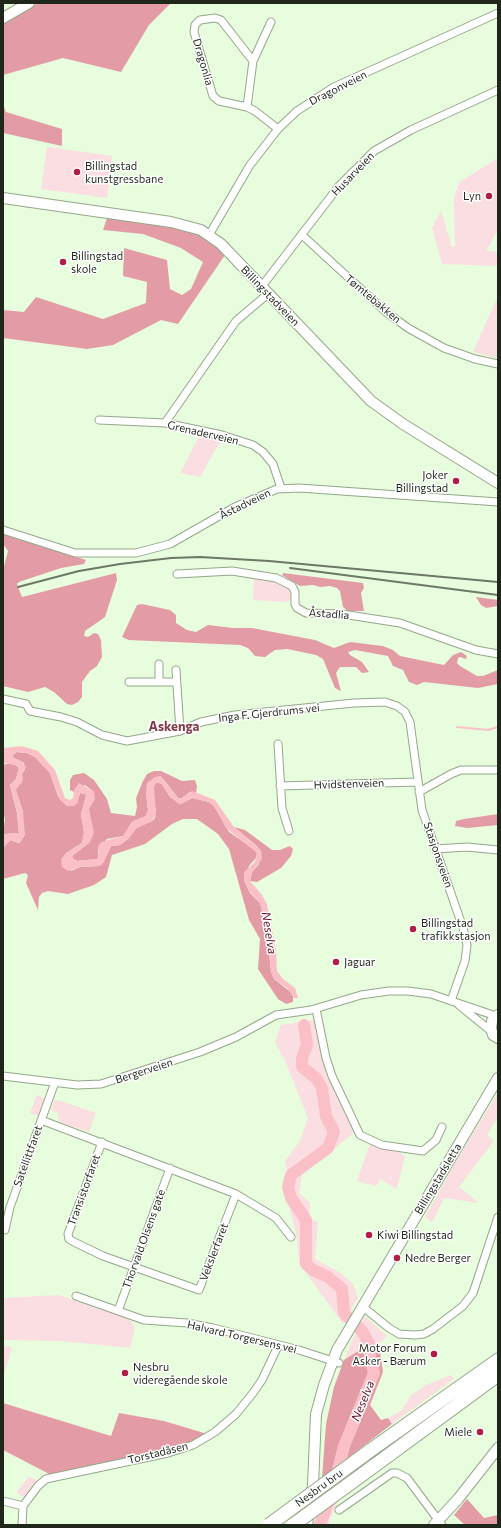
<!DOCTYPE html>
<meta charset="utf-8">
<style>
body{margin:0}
#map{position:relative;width:501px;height:1528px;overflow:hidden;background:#e8fddd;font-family:Commissioner,sans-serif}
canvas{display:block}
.frame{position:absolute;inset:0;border:4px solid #1f271b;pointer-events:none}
</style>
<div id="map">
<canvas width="501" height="1528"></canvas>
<div class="frame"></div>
</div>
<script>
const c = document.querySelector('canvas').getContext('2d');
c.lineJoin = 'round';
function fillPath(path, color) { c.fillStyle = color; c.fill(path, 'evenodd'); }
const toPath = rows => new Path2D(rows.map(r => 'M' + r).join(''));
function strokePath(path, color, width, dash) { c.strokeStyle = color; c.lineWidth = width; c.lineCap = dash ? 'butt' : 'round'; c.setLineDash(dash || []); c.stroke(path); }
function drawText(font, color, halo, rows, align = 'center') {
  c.font = font + ' Commissioner,sans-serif'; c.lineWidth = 3; c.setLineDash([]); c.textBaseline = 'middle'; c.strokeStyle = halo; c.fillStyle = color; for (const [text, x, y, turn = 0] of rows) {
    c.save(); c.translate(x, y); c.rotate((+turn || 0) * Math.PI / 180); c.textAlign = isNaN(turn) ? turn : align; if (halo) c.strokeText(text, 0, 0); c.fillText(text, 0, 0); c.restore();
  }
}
const green = toPath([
 [47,147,112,156,107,198,41,189],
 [498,158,498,232,495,234,490,245,485,250,498,252,498,266,442,264,432,228,441,211,452,247,455,247,454,199,458,185,461,181],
 [497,298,498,298,498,358,473,352],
 [200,435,221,440,200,477,180,473],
 [254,577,283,583,292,591,292,599,286,602,253,600],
 [314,1020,355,1132,302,1175,299,1193,310,1203,309,1219,318,1222,315,1259,341,1273,353,1284,358,1298,343,1324,299,1263,297,1238,283,1183,287,1170,285,1161,300,1141,308,1118,286,1063,275,1042,281,1025],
 [498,1093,498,1117,487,1135,494,1141,459,1187,479,1203,444,1198,432,1223,425,1217,459,1156],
 [37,1095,46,1099,40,1117,30,1113],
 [55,1099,96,1113,89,1132,59,1122,60,1120,57,1117,58,1113,51,1110],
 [370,1143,397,1151,405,1156,397,1189,380,1179,376,1186,357,1181],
 [58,1295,129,1318,135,1328,130,1348,61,1341,3,1340,3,1298],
 [365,1316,387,1336,380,1343,380,1352,366,1346,344,1360,355,1334],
 [3,1345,12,1348,3,1378],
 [451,1375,454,1379,392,1424,388,1418,402,1410,411,1395,426,1385],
 [28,1477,37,1480,24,1498,17,1492],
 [338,1500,328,1525,313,1525,315,1518]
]);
const forest = toPath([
 [38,3,171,3,149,25,121,72,63,58,3,75,3,22],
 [3,105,6,112,62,129,62,146,3,133],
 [107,218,189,229,208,239,225,255,178,324,161,320,113,345,87,349,3,338,3,310,24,312,36,297,103,319,146,303,147,282,123,276,124,248,167,260,170,289,182,295,191,289,203,262,181,248,143,234,103,230],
 [3,534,86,560,84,564,61,568,19,582,17,584,22,597,116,573,117,580,105,617,85,631,84,636,88,637,94,633,98,634,101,640,102,657,97,666,90,671,82,682,82,697,78,702,72,705,67,704,54,692,45,687,28,692,3,686,3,570,8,551,3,544],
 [283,573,363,583,364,588,361,593,364,611,348,611,343,607,340,591,337,588,330,586,320,587,313,585,300,586,282,575],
 [476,597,498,600,498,606,486,608,481,605],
 [142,604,170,610,176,615,176,623,187,630,196,632,208,625,233,628,252,628,315,640,334,648,350,642,383,646,393,650,400,656,444,665,453,655,461,652,467,656,466,659,460,657,458,658,457,663,460,666,477,676,483,676,498,670,498,684,478,688,424,682,417,685,409,682,403,670,393,666,388,656,355,650,348,652,350,655,362,662,369,672,362,673,356,667,340,667,336,673,341,691,335,688,323,659,316,655,287,649,275,650,265,657,255,656,248,648,240,645,129,640,122,637,137,605],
 [16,752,27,753,35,757,50,773,58,796,67,806,73,806,77,803,80,793,85,794,86,796,81,814,84,833,82,843,66,853,71,871,80,867,99,866,103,863,111,846,120,845,128,839,136,828,152,821,155,818,156,810,154,802,154,787,156,782,162,784,170,797,183,803,192,798,209,802,214,806,229,832,255,850,257,853,256,858,249,866,244,880,250,893,260,903,263,914,263,927,268,943,271,972,274,979,293,994,293,1002,286,1004,278,999,258,969,260,939,249,920,229,849,218,834,197,819,183,819,172,824,145,844,112,855,106,877,94,885,68,894,48,891,42,893,39,897,38,910,26,883,28,875,25,873,3,879,3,848,10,840,19,843,23,812,16,791,16,788,22,782,22,774,25,769,24,763,12,757],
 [10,763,18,766,19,768,16,779,10,785,17,813,19,833,5,834,3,836,5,819,3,813,3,765],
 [154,771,161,771,182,781,195,780,197,786,196,793,190,792,182,798,178,798,165,781,160,776,146,792,148,810,146,816,132,822,123,836,107,839,98,850,98,859,77,861,73,859,72,856,90,842,89,807,94,792,85,785,74,790,74,792,70,790,70,780,73,775,84,773,94,780,107,799,111,813,135,816,137,807,136,798,143,781,147,774],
 [498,814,498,825,467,828,455,826,456,821,464,819],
 [234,827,245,830,272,850,280,850,290,846,293,849,291,856,281,868,264,878,257,882,250,881,252,872,259,864,258,847],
 [366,1346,380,1352,383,1372,370,1405,381,1420,388,1418,392,1424,322,1478,326,1424,334,1387,344,1360],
 [3,1403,111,1436,119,1413,164,1421,204,1433,208,1436,163,1452,55,1477,3,1450],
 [467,1499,484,1518,498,1515,498,1524,465,1525,454,1515]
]);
const water = toPath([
 [22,746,38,751,55,770,65,798,70,800,73,798,74,790,79,783,94,792,95,799,89,809,94,833,90,842,72,856,75,861,97,859,99,852,98,847,101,842,123,836,133,821,146,816,148,810,146,792,147,783,155,777,160,776,165,781,178,798,182,798,192,791,215,800,234,827,261,850,262,859,252,872,250,881,262,895,267,904,276,950,277,971,283,979,295,988,298,998,294,998,287,988,274,979,271,972,268,943,263,927,263,914,260,903,249,891,244,880,244,872,255,862,257,853,226,828,216,809,209,802,192,798,181,804,179,804,170,797,162,784,156,782,154,787,156,814,152,821,137,828,128,839,120,845,111,846,103,863,99,866,80,867,68,871,62,867,61,859,66,853,82,843,84,833,81,814,86,796,85,794,80,793,77,803,73,806,67,806,60,800,50,773,35,757,27,753,16,752,12,757,21,761,26,767,22,774,23,780,16,790,23,812,25,835,20,843,10,840,3,848,3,836,5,834,19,833,17,813,10,785,16,779,19,768,15,765,3,763,3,748]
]);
const stream = toPath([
 [457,727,488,730,498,727]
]);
const river = toPath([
 [304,1025,307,1045,302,1058,302,1067,316,1078,322,1088,326,1116,334,1132,328,1148,291,1175,288,1187,291,1198,306,1220,306,1264,313,1270,328,1277,342,1289,344,1313,362,1331,369,1343,370,1356,374,1373,344,1446,334,1486,320,1525]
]);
const street = toPath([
 [253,61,221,20,215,18,200,20,195,25,194,32,213,96,219,101,247,107,255,111,278,129],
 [247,107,253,61,271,22],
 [209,235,250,165,278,129,297,111,334,87,498,13],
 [302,235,386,312,408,328,444,348,475,359,498,364],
 [262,286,339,186,374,151,411,130,498,90],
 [99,420,165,423,222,435,253,445,263,452,273,464,281,488],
 [165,423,236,321,269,293],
 [3,530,75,553,136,553,170,544,235,507,277,489,299,488,498,502],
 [177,574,232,571,276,578,292,586,295,592,295,604,297,608,306,613,342,614,400,623,476,650,498,654],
 [159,664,159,681],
 [176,670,180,731],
 [129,682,176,682],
 [3,699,26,704,30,711,61,717,77,722,102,735,127,741,180,731,201,722,235,715,354,703,385,702,397,706,405,712,410,722,422,810,463,928,467,945,465,961,451,1001],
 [278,744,282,808,289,831],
 [280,786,417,782],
 [419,792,451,774,461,770,498,770],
 [435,849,467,847,498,850],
 [459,1005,492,1032],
 [316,1009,326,1058,332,1076,360,1135,382,1145,423,1151,436,1140,442,1127],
 [3,1076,77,1085,101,1084,200,1052,236,1037,276,1015,311,1010,361,995,389,991,408,991,431,994,496,1016],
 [41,1120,236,1194,276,1218,291,1237],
 [102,1142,68,1234,69,1239,74,1242,103,1256,199,1290,236,1194],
 [5,1230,10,1207,55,1082],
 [76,1296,144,1320,187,1323,213,1328,299,1350,339,1363],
 [363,1307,389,1328,399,1334,415,1335,424,1334,433,1329,463,1306,473,1293,498,1217],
 [118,1311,170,1168],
 [3,1501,23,1506],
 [339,1510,392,1473,397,1473,407,1478,442,1525],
 [22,1525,23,1506,38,1486,46,1479,168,1453,193,1445,215,1432,236,1414,253,1393,262,1380,278,1346]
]);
const secondary = toPath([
 [3,18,29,3],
 [3,198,171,222,201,230,221,244,371,401,403,424,498,483],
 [498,1015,492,1021,491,1028,493,1035,498,1038],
 [307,1525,313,1485,316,1414,324,1385,337,1350,498,1078],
 [434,1525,458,1499,498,1448]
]);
const highway = toPath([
 [368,1452,498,1360],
 [363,1474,498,1375]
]);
const rail = toPath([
 [290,568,498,595],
 [18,587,79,571,120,564,171,558,200,557,269,561,498,582]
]);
const highwayBridge = toPath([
 [269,1525,368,1452],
 [293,1525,363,1474]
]);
const markers = [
 [77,172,4,"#b01e48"],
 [489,196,4,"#b01e48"],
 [63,262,4,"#b01e48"],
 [456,481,4,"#b01e48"],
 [413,929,4,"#b01e48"],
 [336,962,4,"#b01e48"],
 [369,1235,4,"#b01e48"],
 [397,1258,4,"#b01e48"],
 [434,1354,4,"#b01e48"],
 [125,1373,4,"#b01e48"],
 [480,1432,4,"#b01e48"]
];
const streetNames = [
 ["Dragonlia",203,62,74],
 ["Dragonveien",338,88,-27],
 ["Husarveien",353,174,-46],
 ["Billingstadveien",270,296,46],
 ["Tømtebakken",373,299,40],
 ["Grenaderveien",203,433,13],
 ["Åstadveien",245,504,-26],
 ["Åstadlia",329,614,4],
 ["Inga F. Gjerdrums vei",269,713,-6],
 ["Hvidstenveien",349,784,-2],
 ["Stasjonsveien",438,855,71],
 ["Bergerveien",144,1071,-18],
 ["Satellittfaret",28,1156,-70],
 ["Billingstadsletta",438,1179,-59],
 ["Transistorfaret",84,1190,-70],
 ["Thorvald Olsens gate",144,1239,-70],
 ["Vekslerfaret",214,1252,-69],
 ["Halvard Torgersens vei",242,1337,13],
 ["Torstadåsen",158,1453,-14],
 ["Nesbru bru",319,1488,-36]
];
const poiNames = [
 ["Billingstad",85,166],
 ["kunstgressbane",85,179],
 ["Lyn",481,196,"right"],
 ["Billingstad",71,256],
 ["skole",71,269],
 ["Joker",448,475,"right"],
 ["Billingstad",448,488,"right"],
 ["Billingstad",421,923],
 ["trafikkstasjon",421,936],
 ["Jaguar",344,962],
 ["Kiwi Billingstad",377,1235],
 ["Nedre Berger",405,1258],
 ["Motor Forum",426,1348,"right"],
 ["Asker - Bærum",426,1361,"right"],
 ["Nesbru",133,1367],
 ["videregående skole",133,1380],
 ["Miele",472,1432,"right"]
];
const waterNames = [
 ["Neselva",269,933,81],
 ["Neselva",363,1401,-68]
];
const quarterNames = [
 ["Askenga",174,727]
];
fillPath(green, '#fadee1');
fillPath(forest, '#e39ca5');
fillPath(water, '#fbc0c7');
strokePath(stream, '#fbc0c7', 2);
strokePath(river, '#fbc0c7', 12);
strokePath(street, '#94a789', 9);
strokePath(secondary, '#94a789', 12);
strokePath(highway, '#94a789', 15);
strokePath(street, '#fff', 7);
strokePath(secondary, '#fff', 10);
strokePath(highway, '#fff', 13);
strokePath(rail, '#6c7965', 2);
strokePath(highwayBridge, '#94a789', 15, []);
strokePath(highwayBridge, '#fff', 13);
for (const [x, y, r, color] of markers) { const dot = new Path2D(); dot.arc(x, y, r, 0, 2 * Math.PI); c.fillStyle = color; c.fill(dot); strokePath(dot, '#fff', 1.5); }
drawText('11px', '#1f271b', '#fff', streetNames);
drawText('11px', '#1f271b', '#fff', poiNames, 'left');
drawText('italic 12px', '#68152a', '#fff', waterNames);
drawText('bold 13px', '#843b48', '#fff', quarterNames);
</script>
